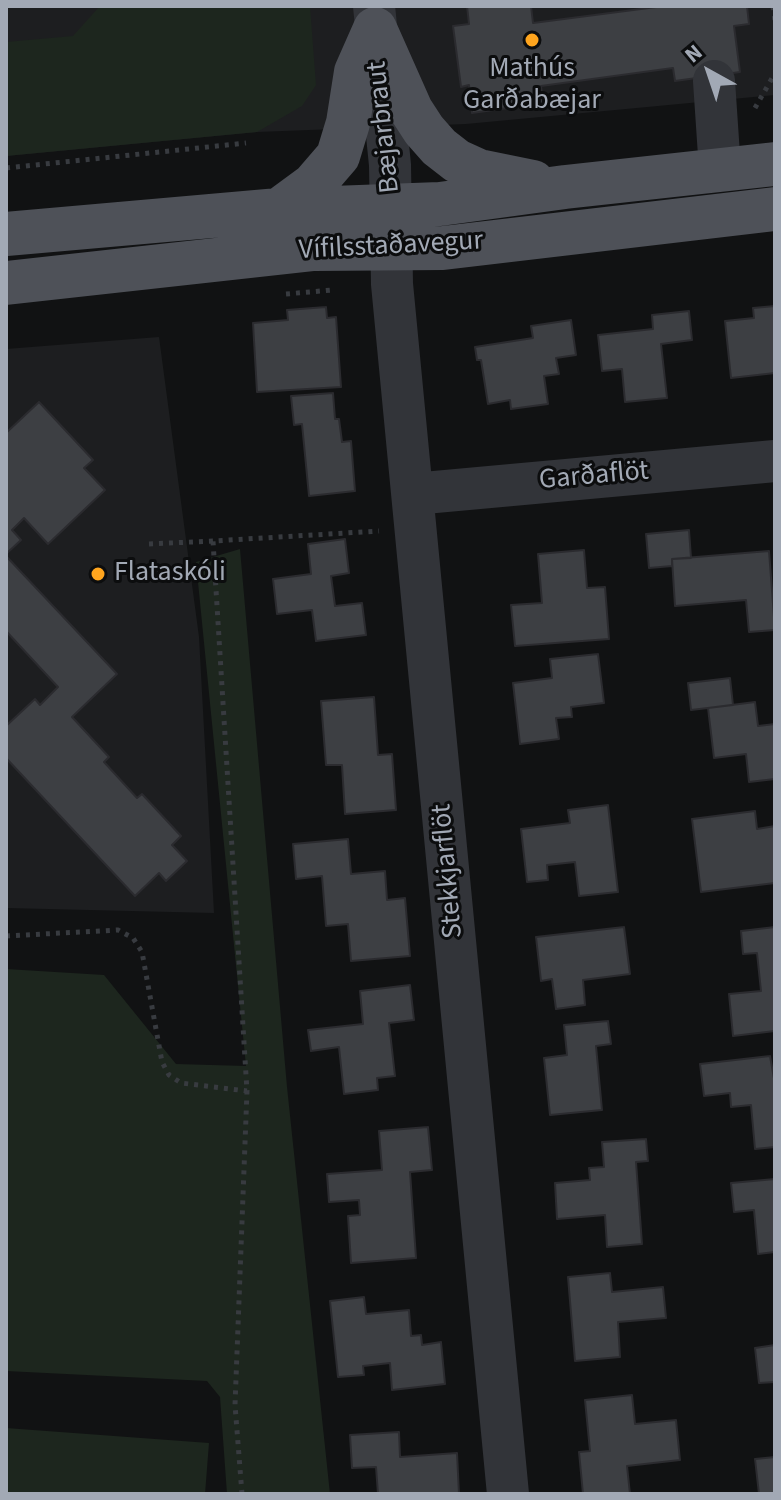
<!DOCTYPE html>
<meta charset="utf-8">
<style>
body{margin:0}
#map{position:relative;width:781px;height:1500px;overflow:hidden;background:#111213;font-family:"Source Sans 3",sans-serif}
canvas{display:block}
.frame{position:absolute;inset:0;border:8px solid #a2a9b5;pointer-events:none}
.north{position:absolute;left:669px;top:32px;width:80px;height:80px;-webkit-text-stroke:6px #0c0d0e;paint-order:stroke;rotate:320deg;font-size:22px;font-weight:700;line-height:32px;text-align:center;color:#a2a9b5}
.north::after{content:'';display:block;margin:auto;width:28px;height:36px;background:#a2a9b5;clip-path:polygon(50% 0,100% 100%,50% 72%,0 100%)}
</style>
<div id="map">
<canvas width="781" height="1500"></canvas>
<div class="frame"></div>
<div class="north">N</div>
</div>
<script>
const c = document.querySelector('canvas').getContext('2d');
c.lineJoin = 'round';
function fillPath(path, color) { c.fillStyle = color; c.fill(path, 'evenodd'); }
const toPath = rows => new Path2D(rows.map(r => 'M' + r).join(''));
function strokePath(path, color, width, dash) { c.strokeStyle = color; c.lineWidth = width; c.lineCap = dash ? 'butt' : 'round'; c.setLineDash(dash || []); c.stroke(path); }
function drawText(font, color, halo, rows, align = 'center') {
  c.font = font + ' "Source Sans 3",sans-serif'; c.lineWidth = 6; c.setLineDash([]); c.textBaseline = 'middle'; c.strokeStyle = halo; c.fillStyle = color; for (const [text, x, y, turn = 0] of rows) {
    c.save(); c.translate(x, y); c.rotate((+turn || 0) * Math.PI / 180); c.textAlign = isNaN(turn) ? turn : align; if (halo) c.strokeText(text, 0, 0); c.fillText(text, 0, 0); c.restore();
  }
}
const built = toPath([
 [6,6,775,6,775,95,466,124,257,132,6,156],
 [159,337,199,637,214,913,6,908,6,349]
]);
const green = toPath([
 [100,6,310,6,316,85,302,106,257,132,6,156,6,42,73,36],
 [240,549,287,1087,330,1494,227,1494,220,1397,207,1381,6,1371,6,969,104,975,176,1064,246,1066,196,562],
 [6,1428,209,1443,205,1494,6,1494]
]);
const building = toPath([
 [467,6,531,6,533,23,664,6,747,6,749,24,734,26,740,72,675,81,673,68,541,86,543,103,472,113,469,85,461,87,453,26,469,24,467,6],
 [775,306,775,373,731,378,725,321,754,318,753,308,775,306],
 [326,307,327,318,336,317,341,387,257,392,253,323,288,320,287,310,326,307],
 [689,311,692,340,661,344,667,398,625,402,622,369,602,371,598,335,653,329,652,315,689,311],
 [571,320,576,355,556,358,559,374,544,376,548,404,511,409,510,400,488,404,481,360,477,360,475,347,533,338,531,326,571,320],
 [333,393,335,419,339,419,342,442,351,441,355,491,309,496,302,424,294,425,291,396,333,393],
 [39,402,93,460,84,468,105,490,48,544,24,518,12,530,21,540,6,554,6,433,39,402],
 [689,530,691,558,672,559,672,566,649,568,646,534,689,530],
 [345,539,349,573,331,576,335,606,362,603,366,635,316,641,312,610,277,614,273,579,311,574,308,544,345,539],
 [584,550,587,588,605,587,609,639,515,646,511,605,542,603,538,554,584,550],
 [769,551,775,630,749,632,746,600,675,606,672,559,769,551],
 [6,556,117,674,72,717,109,757,104,762,137,798,142,794,181,836,172,845,187,861,166,881,159,873,135,896,6,758,6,726,35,699,40,705,58,687,6,631,6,556],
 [598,654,604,703,571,707,572,717,556,718,559,739,520,744,513,683,552,678,550,659,598,654],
 [730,678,733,705,691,710,688,683,730,678],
 [374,697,378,755,392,754,396,810,345,814,342,765,326,765,321,701,374,697],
 [755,702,758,726,775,724,775,779,749,782,746,754,714,758,708,708,755,702],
 [608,805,618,892,579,896,575,862,547,865,548,880,527,882,521,829,570,823,568,810,608,805],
 [755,811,757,829,775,826,775,883,701,892,692,819,755,811],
 [348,839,351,874,385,871,387,900,405,898,410,956,351,961,348,924,326,926,322,876,296,879,293,844,348,839],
 [624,927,630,974,583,980,585,1005,556,1009,552,979,541,981,536,937,624,927],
 [775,927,775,1031,733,1036,729,994,761,991,757,953,743,954,741,931,775,927],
 [410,985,414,1020,389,1023,395,1076,377,1078,378,1090,344,1094,339,1047,311,1051,308,1030,363,1024,360,991,410,985],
 [608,1021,611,1044,596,1046,602,1110,550,1115,544,1058,567,1055,564,1025,608,1021],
 [770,1056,775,1084,775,1147,755,1149,751,1105,731,1107,730,1093,704,1096,700,1064,770,1056],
 [428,1127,432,1170,410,1172,416,1258,351,1263,348,1216,360,1215,359,1200,329,1202,327,1174,382,1170,379,1131,428,1127],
 [646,1139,648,1161,636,1162,642,1244,607,1247,605,1215,557,1219,555,1183,590,1180,589,1168,604,1167,602,1142,646,1139],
 [775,1179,775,1252,758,1254,754,1210,734,1212,731,1183,775,1179],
 [610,1273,612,1292,663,1287,666,1318,618,1322,620,1357,575,1361,568,1277,610,1273],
 [364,1297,366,1314,409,1310,411,1336,421,1335,422,1345,441,1342,445,1384,392,1390,390,1363,363,1366,364,1375,338,1377,330,1301,364,1297],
 [775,1345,775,1382,759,1383,755,1348,775,1345],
 [632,1395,635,1424,676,1420,680,1460,627,1466,630,1494,583,1494,579,1452,590,1451,585,1400,632,1395],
 [399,1432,400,1457,457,1453,459,1494,378,1494,376,1467,352,1468,350,1435,399,1432],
 [775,1457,775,1494,759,1494,755,1459,775,1457]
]);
const path = toPath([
 [773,6,775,21],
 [755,108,775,73],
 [6,168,246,143],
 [286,294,332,290],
 [149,544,213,541],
 [6,936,118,930,133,938,142,952,162,1062,169,1075,181,1083,247,1091,213,541,379,531],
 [242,1494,235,1405,247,1091]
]);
const minor = toPath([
 [374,6,390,165,392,284,508,1494],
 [714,81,720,170],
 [413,494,775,461]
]);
const major = toPath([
 [375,29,411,110,424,130,439,147,457,161,479,171,533,182],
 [279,210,313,185,338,156,348,123,356,72,375,29],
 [6,234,279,210,440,204,565,187,775,164],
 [6,283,314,249,443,248,775,209]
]);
const markers = [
 [532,40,8,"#ffa51e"],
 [98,574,8,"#ffa51e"]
];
const poiNames = [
 ["Mathús",532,70],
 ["Garðabæjar",532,102],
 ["Flataskóli",114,574,"left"]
];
const streetNames = [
 ["Bæjarbraut",385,127,-96],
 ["Vífilsstaðavegur",391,247,-3],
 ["Garðaflöt",594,477,-5],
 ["Stekkjarflöt",449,871,-95]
];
fillPath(built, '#1d1e20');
fillPath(green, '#1d261e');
fillPath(building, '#3d3f43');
strokePath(building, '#2b2b2f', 2);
strokePath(path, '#383b40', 5, [4, 6]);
strokePath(minor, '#323439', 42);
strokePath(major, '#4e5158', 44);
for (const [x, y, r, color] of markers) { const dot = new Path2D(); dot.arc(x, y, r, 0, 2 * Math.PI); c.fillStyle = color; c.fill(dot); strokePath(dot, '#0c0d0e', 3); }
drawText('28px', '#a2a9b5', '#0c0d0e', poiNames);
drawText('28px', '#a2a9b5', '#0c0d0e', streetNames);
</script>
